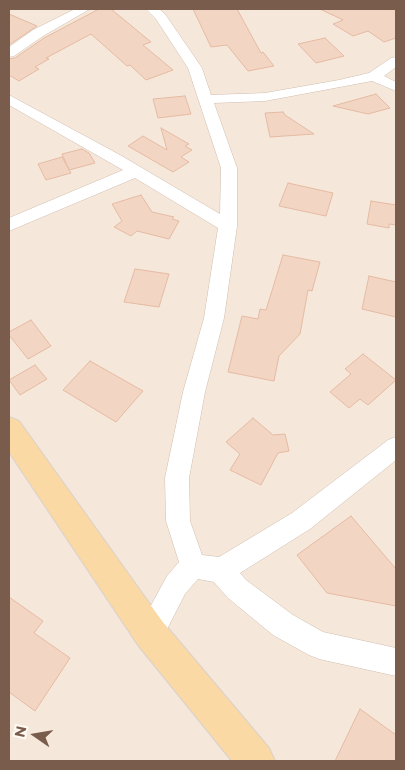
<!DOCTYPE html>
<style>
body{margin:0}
#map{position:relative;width:405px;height:770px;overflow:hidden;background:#fdf6ec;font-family:Montserrat,sans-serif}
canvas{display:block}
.frame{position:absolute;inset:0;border:10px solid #7a5c4d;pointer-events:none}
.north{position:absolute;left:10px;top:710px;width:50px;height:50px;-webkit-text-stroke:4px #fffaf3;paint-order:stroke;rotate:283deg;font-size:14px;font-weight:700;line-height:20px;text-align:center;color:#7a5c4d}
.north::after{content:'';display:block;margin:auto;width:18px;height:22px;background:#7a5c4d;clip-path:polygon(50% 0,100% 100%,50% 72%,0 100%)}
</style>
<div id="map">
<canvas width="405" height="770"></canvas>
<div class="frame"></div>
<div class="north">N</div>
</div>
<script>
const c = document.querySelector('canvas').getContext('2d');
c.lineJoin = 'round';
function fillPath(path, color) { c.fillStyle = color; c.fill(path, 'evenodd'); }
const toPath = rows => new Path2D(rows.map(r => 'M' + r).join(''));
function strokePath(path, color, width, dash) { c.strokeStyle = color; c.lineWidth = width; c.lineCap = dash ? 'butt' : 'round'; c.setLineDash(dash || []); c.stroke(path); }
const residential = toPath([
 [9,9,396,9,396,761,9,761]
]);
const building = toPath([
 [99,9,111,9,151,42,143,45,173,70,146,80,130,65,127,66,91,34,46,58,49,59,35,67,39,69,19,81,9,75,9,59,15,58,44,38,99,9],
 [193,9,237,9,261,53,263,52,274,66,248,71,227,45,211,47,193,9],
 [320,9,396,9,396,38,384,42,368,31,353,36,333,24,343,20,320,9],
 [9,14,37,26,9,45,9,14],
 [325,38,344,56,316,63,298,44,325,38],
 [376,94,390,108,368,114,333,106,376,94],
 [185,96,191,114,158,118,153,99,185,96],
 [283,112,285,115,314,134,270,137,265,113,283,112],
 [161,128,189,144,185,146,192,150,181,157,189,162,173,172,128,146,143,136,167,150,161,128],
 [82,149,89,153,95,163,69,170,62,154,82,149],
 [62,157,71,173,46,180,38,164,62,157],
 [288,183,333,193,326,216,279,206,288,183],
 [141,195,152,212,174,217,172,219,179,221,169,239,137,231,131,236,114,227,122,221,112,204,141,195],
 [371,201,396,205,396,225,389,224,389,228,367,224,371,201],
 [283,255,320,262,312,291,308,290,300,334,279,356,274,381,228,372,242,316,258,319,260,309,266,310,283,255],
 [135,269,169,274,159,307,124,302,135,269],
 [369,276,396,282,396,317,362,309,369,276],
 [31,320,51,346,28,359,9,335,9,332,31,320],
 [363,354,396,380,368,405,360,399,349,408,330,392,351,374,345,369,363,354],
 [90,361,143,391,116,422,63,390,90,361],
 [35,365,47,379,20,395,9,380,35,365],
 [253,418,273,435,285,434,289,451,278,453,261,485,230,470,240,454,226,442,253,418],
 [351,516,396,569,396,606,327,593,297,555,351,516],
 [9,597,43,621,34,633,70,658,35,711,9,692,9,597],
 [360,709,396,735,396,761,335,761,360,709]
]);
const minor = toPath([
 [75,9,90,9,43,36,14,56,9,57,9,47,33,30,75,9],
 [146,9,159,9,165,14,202,68,211,95,265,93,339,80,369,73,391,58,396,57,396,67,384,76,396,82,396,91,372,81,265,101,214,103,237,168,237,226,224,318,205,392,189,478,190,521,202,555,219,557,292,513,388,440,396,437,396,460,310,529,240,573,246,580,293,615,323,632,396,648,396,676,319,659,309,655,273,635,228,598,214,582,198,579,185,594,160,643,150,647,140,643,136,633,167,576,179,562,166,521,165,478,183,392,204,318,218,228,135,178,9,231,9,218,123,170,9,105,9,95,120,155,220,214,221,168,188,68,156,19,146,9]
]);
const major = toPath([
 [9,417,19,421,162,621,269,748,275,761,232,761,138,645,9,452,9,417]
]);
fillPath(residential, '#f5e8da');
fillPath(building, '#f3d5c3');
strokePath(building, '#e6bba3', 1);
strokePath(minor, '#d1beb0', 1);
strokePath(major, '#dad1cd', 2);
fillPath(minor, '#fff');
fillPath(major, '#fbd9a5');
</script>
